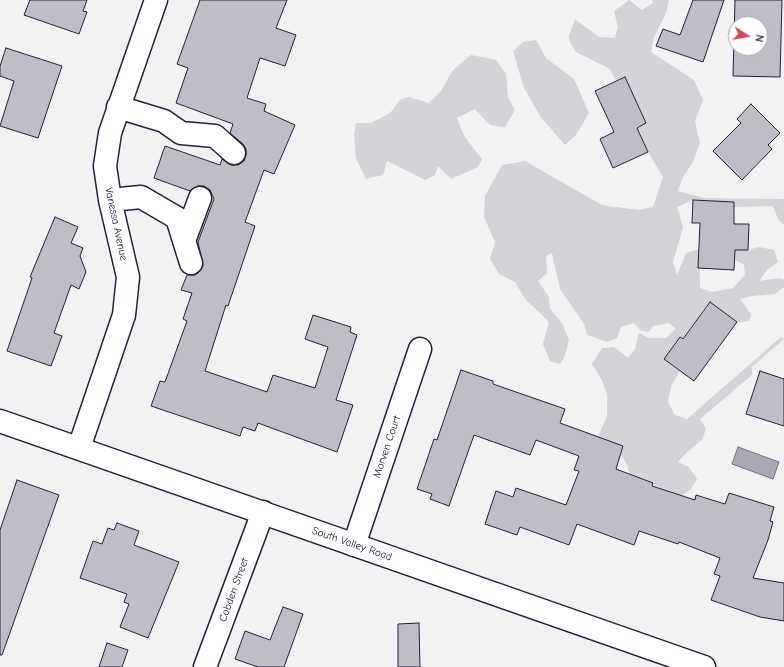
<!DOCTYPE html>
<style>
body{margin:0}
#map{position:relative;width:784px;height:667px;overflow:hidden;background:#f2f2f3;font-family:"Comic Neue",sans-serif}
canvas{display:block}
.north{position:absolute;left:728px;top:16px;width:40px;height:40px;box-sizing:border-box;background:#fff;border:1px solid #a7a7b1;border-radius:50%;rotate:101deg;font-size:11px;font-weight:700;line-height:16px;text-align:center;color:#22223b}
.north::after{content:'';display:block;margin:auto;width:14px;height:18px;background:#d1495b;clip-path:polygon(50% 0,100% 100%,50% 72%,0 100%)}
</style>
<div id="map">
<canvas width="784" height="667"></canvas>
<div class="north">N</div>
</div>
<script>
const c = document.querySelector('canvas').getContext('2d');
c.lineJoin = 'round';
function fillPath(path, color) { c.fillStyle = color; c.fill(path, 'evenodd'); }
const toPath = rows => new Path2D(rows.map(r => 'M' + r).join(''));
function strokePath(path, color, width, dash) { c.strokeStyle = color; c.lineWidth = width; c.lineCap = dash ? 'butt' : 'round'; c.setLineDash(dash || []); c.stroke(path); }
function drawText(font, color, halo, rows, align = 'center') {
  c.font = font + ' "Comic Neue",sans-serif'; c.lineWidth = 3.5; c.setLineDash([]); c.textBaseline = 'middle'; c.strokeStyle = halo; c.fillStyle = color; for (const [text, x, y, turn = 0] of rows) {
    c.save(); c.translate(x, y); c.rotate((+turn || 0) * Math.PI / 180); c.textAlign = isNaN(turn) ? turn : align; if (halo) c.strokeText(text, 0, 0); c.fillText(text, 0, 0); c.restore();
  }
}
const green = toPath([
 [629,0,642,10,653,3,652,0,669,0,666,13,654,37,651,52,694,80,703,100,695,121,700,143,693,162,683,177,678,191,705,198,784,199,784,225,778,219,773,206,734,207,734,202,693,200,677,207,683,227,673,262,677,275,686,253,699,249,700,288,713,292,733,288,745,275,744,264,734,260,735,250,748,250,759,247,774,250,778,262,767,270,759,281,779,278,784,279,784,287,775,294,752,296,740,299,751,314,749,321,737,322,709,302,683,339,680,337,664,359,680,371,671,386,668,402,675,415,687,419,781,337,784,339,752,367,752,375,700,419,706,429,702,440,686,453,678,462,689,467,697,479,691,489,678,498,667,501,653,483,630,474,627,465,621,454,623,446,598,437,607,416,607,395,602,380,592,364,602,348,614,347,628,358,635,349,639,333,649,338,666,338,676,329,669,323,653,326,649,332,640,330,634,323,621,327,617,338,607,342,587,335,584,324,560,289,552,253,546,256,547,273,538,281,549,297,550,309,562,323,569,340,564,358,560,364,550,361,543,344,549,322,525,299,515,282,499,274,490,259,495,242,484,217,485,196,502,165,525,161,602,205,638,210,653,207,663,177,648,152,637,128,646,123,625,77,616,81,610,69,576,52,570,42,569,36,575,19,599,37,615,38,618,27,614,11],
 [536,40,546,58,574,79,589,113,576,135,565,145,540,116,524,88,513,51,523,42],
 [471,55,496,60,506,74,508,97,515,110,505,127,490,125,475,109,457,118,464,136,482,159,478,167,451,179,438,166,435,175,425,180,387,161,383,175,366,179,356,159,354,134,356,123,371,123,390,113,401,99,409,97,429,103,441,91,453,70]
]);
const water = toPath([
 [738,447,779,462,773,479,732,464,738,447]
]);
const building = toPath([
 [30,0,87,0,83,11,87,12,79,34,24,15,30,0],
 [200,0,287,0,276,28,296,35,285,66,260,58,247,98,266,104,264,111,295,125,274,174,264,170,245,222,255,226,228,306,226,305,205,371,267,392,273,375,315,388,328,347,305,339,313,315,351,327,350,332,357,335,336,400,353,405,337,452,258,423,255,431,243,427,240,436,151,406,160,381,165,382,187,321,183,319,192,293,181,290,187,275,195,275,200,271,203,266,198,242,214,199,210,190,204,186,198,186,190,191,154,178,165,146,220,165,222,159,231,165,238,165,244,161,246,155,246,149,243,144,230,133,233,124,176,103,188,68,177,64,200,0],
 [693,0,724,0,703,62,656,46,663,29,680,35,693,0],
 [735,0,782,0,780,77,733,76,735,0],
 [736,24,760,24,760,48,736,48,736,24],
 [6,48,62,66,38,138,0,126,14,81,0,76,0,66,6,48],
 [625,77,646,123,637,128,648,152,613,168,600,139,614,132,595,91,625,77],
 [751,104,780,133,768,145,772,149,742,180,713,151,741,123,737,119,751,104],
 [693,200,734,202,734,224,749,224,748,250,735,250,734,270,698,268,700,223,692,223,693,200],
 [55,217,78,227,71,243,83,248,80,256,86,272,79,289,71,285,54,333,62,336,51,366,7,351,32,278,30,277,55,217],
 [710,302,737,322,694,381,664,359,680,337,683,339,710,302],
 [461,370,493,381,493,384,565,409,560,423,623,446,616,469,653,483,652,486,695,500,696,495,725,504,729,493,774,507,770,521,773,522,768,540,753,578,784,583,784,621,760,617,711,600,720,576,714,574,720,558,679,542,678,544,639,531,634,545,577,524,569,545,520,527,517,535,485,524,496,491,513,497,516,488,566,505,579,471,574,470,579,456,536,440,530,455,474,435,449,506,430,499,432,494,417,489,434,439,437,440,461,370],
 [760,371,784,379,784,426,746,414,760,371],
 [17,480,59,495,2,655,0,655,0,530,17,480],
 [117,523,139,531,134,545,179,562,148,638,120,627,129,604,124,602,127,594,80,578,93,541,102,544,108,528,114,530,117,523],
 [283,607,303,614,284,667,258,667,235,659,245,631,270,640,283,607],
 [419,623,420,667,398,667,398,624,419,623],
 [107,643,128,650,122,667,99,667,107,643]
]);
const minor = toPath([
 [118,107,164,121,181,133,215,136,234,153],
 [110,200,141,197,177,218,191,263],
 [184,241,200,198],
 [79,448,124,315,128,277,110,200,105,166,110,133,156,0],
 [354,545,420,349],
 [205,667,263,512]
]);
const major = toPath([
 [0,421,704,667]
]);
const streetNames = [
 ["Vanessa Avenue",116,224,78],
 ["Morven Court",387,447,-71],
 ["South Valley Road",352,544,19],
 ["Cobden Street",234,590,-70]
];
fillPath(green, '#d3d3d8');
fillPath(water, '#a8a8b2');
strokePath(water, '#727282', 1);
fillPath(building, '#bebec6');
strokePath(building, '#22223b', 1);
strokePath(minor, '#22223b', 25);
strokePath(major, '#22223b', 25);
strokePath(minor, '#fff', 22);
strokePath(major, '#fff', 22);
drawText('11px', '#22223b', '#fff', streetNames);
</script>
